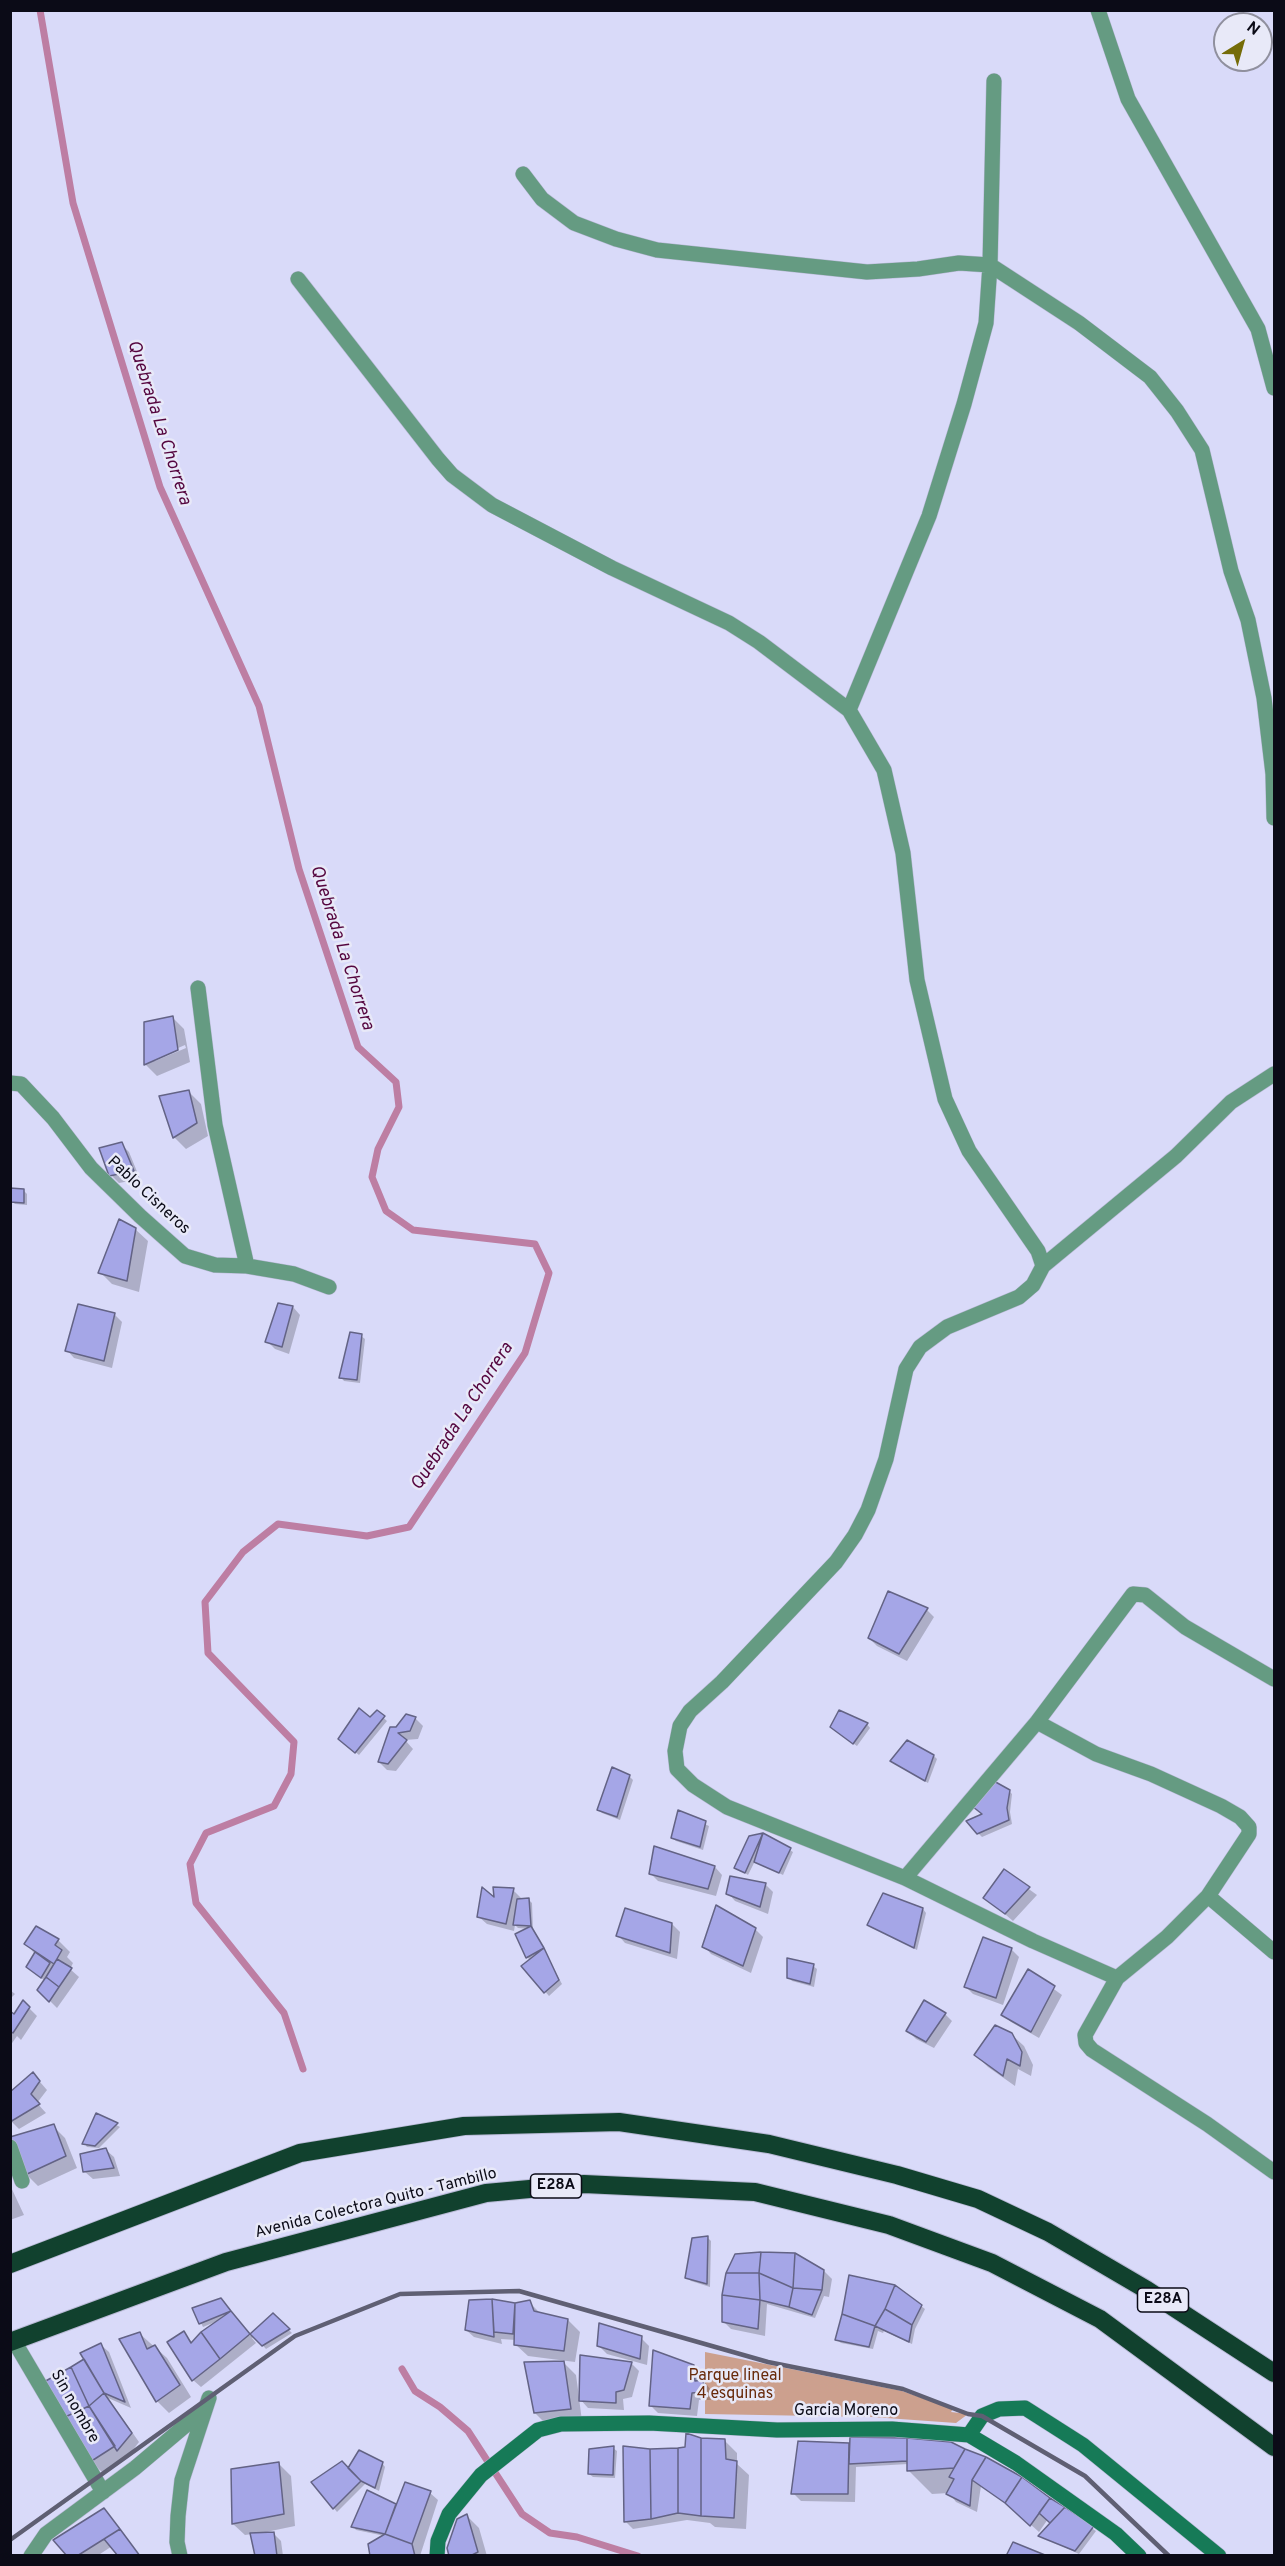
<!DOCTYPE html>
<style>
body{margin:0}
#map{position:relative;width:1285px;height:2566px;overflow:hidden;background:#d9daf9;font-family:Overpass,sans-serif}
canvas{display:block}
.frame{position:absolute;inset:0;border:12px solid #0b0b17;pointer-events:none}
.north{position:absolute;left:1213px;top:12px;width:60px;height:60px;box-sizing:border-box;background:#e8e9f8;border:2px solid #90909e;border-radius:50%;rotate:37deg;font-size:16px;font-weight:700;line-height:24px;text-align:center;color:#0b0b17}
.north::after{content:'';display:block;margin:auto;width:21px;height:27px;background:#756c08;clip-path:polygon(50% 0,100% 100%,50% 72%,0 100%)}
</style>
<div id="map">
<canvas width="1285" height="2566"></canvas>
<div class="frame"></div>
<div class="north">N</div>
</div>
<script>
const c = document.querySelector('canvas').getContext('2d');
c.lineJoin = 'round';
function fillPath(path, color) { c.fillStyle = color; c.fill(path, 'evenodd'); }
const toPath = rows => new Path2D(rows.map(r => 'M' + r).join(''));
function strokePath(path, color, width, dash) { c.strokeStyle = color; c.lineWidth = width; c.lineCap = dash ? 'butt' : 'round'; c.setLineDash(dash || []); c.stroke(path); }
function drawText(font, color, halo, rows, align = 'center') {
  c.font = font + ' Overpass,sans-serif'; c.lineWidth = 5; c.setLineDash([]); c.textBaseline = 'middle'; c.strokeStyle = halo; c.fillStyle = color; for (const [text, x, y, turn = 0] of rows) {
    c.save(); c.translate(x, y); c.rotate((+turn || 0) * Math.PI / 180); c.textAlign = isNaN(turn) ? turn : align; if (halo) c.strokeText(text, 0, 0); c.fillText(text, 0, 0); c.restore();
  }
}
const green = toPath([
 [705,2352,902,2391,953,2409,951,2412,968,2414,956,2423,872,2417,705,2414]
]);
const shadow = toPath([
 [172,1017,184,1029,190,1062,157,1076,145,1064],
 [185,1045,186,1048,155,1061,155,1058],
 [189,1092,201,1104,208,1136,186,1149,174,1137],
 [121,1144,129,1152,140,1179,119,1183,111,1175],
 [23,1190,27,1194,27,1205,15,1204,12,1201],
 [135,1229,148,1241,139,1292,112,1284,100,1272],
 [279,1305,293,1307,300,1315,289,1354,275,1349,267,1341],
 [114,1314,122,1322,112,1368,74,1358,67,1350],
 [361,1336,365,1339,360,1383,344,1381,341,1377],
 [927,1610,934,1617,907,1661,877,1646,869,1638],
 [377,1712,387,1721,359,1755,343,1742],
 [415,1718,423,1726,418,1739,405,1740,413,1749,396,1771,387,1770,379,1762,397,1728],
 [867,1724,870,1728,857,1746,835,1731],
 [934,1756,937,1759,928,1783,895,1764],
 [629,1776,633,1780,620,1820,602,1813,599,1809],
 [1009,1791,1012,1794,1010,1812,1012,1824,982,1837,978,1833,984,1815],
 [679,1812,709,1826,703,1850,676,1841,672,1838],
 [763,1834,793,1852,783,1875,755,1861,748,1875,736,1867,750,1838],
 [715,1867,722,1875,716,1896,658,1881,650,1873],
 [1004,1871,1037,1895,1013,1921,985,1897],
 [765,1884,773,1892,768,1914,735,1901,728,1893],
 [513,1890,521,1898,520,1901,529,1900,532,1903,533,1931,562,1984,549,1996,523,1966,530,1960,527,1957,529,1929,518,1928,515,1925,514,1931,487,1924,479,1917,495,1901],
 [923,1909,926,1913,917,1950,868,1924],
 [672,1924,680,1932,677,1959,625,1943,618,1935],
 [755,1929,763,1937,751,1973,711,1954,704,1946],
 [58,1940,70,1952,67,1957,73,1963,70,1969,79,1977,57,2008,39,1990,45,1981,28,1967,35,1954,26,1944],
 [1011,1949,1019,1957,1003,2005,973,1994,965,1986],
 [813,1966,817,1969,814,1987,792,1981,788,1977],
 [1029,1971,1062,1995,1039,2038,1011,2022,1003,2015],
 [10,1990,15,1994,10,1999],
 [23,2002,37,2016,21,2040,17,2036,10,2046,10,2013,14,2016],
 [945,2014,952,2021,934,2048,916,2039,908,2031],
 [1011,2034,1024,2046,1033,2065,1031,2076,1018,2069,1015,2086,988,2067,976,2055],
 [33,2074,47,2090,37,2103,46,2113,19,2129,10,2120],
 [97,2115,120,2127,99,2148,87,2147,84,2143],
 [53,2126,65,2138,77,2168,38,2186,26,2174],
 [106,2150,114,2157,120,2176,93,2179,85,2172],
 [10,2185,24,2215,10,2220],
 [708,2238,711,2241,710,2287,691,2281,687,2277],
 [824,2271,832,2279,829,2297,824,2296,815,2318,767,2304,765,2336,731,2329,723,2321,724,2295],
 [492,2300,514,2304,529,2302,541,2314,568,2320,580,2332,575,2362,528,2356,515,2344,516,2340,501,2339,502,2344,474,2337,466,2330,470,2301],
 [224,2303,250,2336,273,2315,292,2333,266,2349,254,2336,252,2338,256,2343,201,2387,193,2380,183,2333,193,2343,220,2320,203,2327,194,2309],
 [921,2306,925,2309,915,2329,912,2344,884,2331,883,2333,878,2331,873,2349,841,2343,837,2340],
 [140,2334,167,2358,191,2397,169,2413,157,2401,121,2339],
 [641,2338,649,2346,647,2365,607,2354,599,2346],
 [101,2345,109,2352,131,2408,108,2398,139,2442,126,2459,103,2473,91,2462,86,2360],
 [564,2363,576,2375,579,2397,631,2363,639,2371,632,2397,623,2399,624,2410,588,2408,579,2398,582,2421,547,2425,535,2413],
 [693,2366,710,2389,711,2400,699,2400,697,2416,658,2413,650,2405],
 [700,2439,725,2441,737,2453,737,2464,749,2475,746,2529,715,2527,710,2523,687,2520,633,2529,625,2521,650,2451,686,2449],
 [950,2443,1049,2500,1096,2531,1079,2554,1040,2536,1052,2523,1048,2519,1039,2532,1010,2506,981,2486,977,2512,956,2502,949,2493,932,2494,908,2470,908,2464,856,2467,855,2502,801,2501,793,2493,849,2445,851,2447],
 [613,2448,617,2451,615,2478,593,2477,589,2474],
 [382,2463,385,2467,379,2491,365,2484,337,2512,313,2483,348,2470],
 [279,2464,291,2476,295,2526,266,2532,266,2534,273,2533,281,2541,283,2556,257,2556,252,2534,245,2535,233,2524],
 [368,2492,397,2506,430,2493,438,2500,420,2556,371,2556,385,2536,356,2530,353,2526],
 [104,2510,126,2537,97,2556,69,2556],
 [467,2516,479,2528,487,2556,450,2556]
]);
const stream = toPath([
 [40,10,73,203,160,487,259,706,299,869,358,1047,396,1082,399,1107,378,1149,372,1177,386,1211,413,1230,535,1244,549,1273,525,1353,409,1527,367,1536,278,1524,243,1552,205,1602,208,1653,294,1742,291,1774,274,1806,206,1833,190,1864,196,1903,284,2013,303,2069],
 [402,2369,415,2391,440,2407,468,2431,522,2514,550,2533,577,2537,638,2556]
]);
const building = toPath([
 [173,1016,178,1050,144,1065,144,1022,173,1016],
 [189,1090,197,1123,173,1138,159,1096,189,1090],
 [122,1142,134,1171,109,1176,99,1148,122,1142],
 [10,1188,24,1189,24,1203,10,1202,10,1188],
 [119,1219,136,1228,127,1281,98,1273,119,1219],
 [278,1303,293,1306,282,1347,265,1342,278,1303],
 [78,1304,115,1313,104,1361,65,1351,78,1304],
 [350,1332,362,1334,357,1380,339,1378,350,1332],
 [888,1591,928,1608,899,1654,868,1638,888,1591],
 [359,1708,370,1717,377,1710,385,1716,355,1753,338,1739,359,1708],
 [839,1710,868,1723,853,1744,830,1727,839,1710],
 [406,1714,416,1717,410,1731,398,1733,407,1740,388,1764,378,1762,390,1727,396,1727,406,1714],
 [907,1740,934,1755,925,1781,890,1761,907,1740],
 [612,1767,630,1775,617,1817,597,1810,612,1767],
 [992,1780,1010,1790,1007,1808,1009,1820,977,1834,966,1821,982,1814,968,1803,992,1780],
 [678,1810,706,1821,700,1847,671,1838,678,1810],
 [763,1833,791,1848,779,1873,754,1862,763,1833],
 [763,1833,745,1873,734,1868,749,1836,763,1833],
 [654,1846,715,1866,708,1889,649,1874,654,1846],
 [1004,1869,1030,1887,1005,1914,983,1898,1004,1869],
 [730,1876,766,1883,760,1907,726,1894,730,1876],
 [482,1887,494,1897,493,1887,514,1888,506,1924,477,1917,482,1887],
 [883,1893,923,1908,914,1948,867,1925,883,1893],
 [529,1898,531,1926,513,1925,517,1899,529,1898],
 [716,1905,756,1928,743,1966,702,1947,716,1905],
 [625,1908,672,1923,670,1953,616,1936,625,1908],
 [36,1926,59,1939,55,1945,62,1950,54,1964,24,1944,36,1926],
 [531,1926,544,1948,526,1958,515,1934,531,1926],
 [983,1937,1012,1948,996,1998,964,1987,983,1937],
 [544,1948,559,1980,544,1993,521,1966,544,1948],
 [35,1952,50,1963,41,1978,26,1967,35,1952],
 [787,1958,814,1964,810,1984,787,1978,787,1958],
 [57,1959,72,1968,59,1987,46,1977,57,1959],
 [1028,1969,1055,1986,1031,2032,1001,2015,1028,1969],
 [46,1977,59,1987,49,2002,37,1990,46,1977],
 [23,2000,30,2007,13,2033,10,2031,10,2011,14,2014,23,2000],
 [924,2000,946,2013,926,2042,906,2031,924,2000],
 [995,2025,1012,2033,1022,2052,1020,2066,1007,2059,1003,2076,974,2055,995,2025],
 [33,2072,40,2081,31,2094,40,2104,10,2122,10,2092,33,2072],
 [96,2113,118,2123,95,2146,82,2144,96,2113],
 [54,2124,66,2156,25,2175,10,2137,54,2124],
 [106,2148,114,2168,83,2172,80,2154,106,2148],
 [708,2236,707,2284,685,2278,692,2238,708,2236],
 [761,2252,795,2253,793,2288,759,2273,761,2252],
 [761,2252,759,2273,726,2273,735,2254,761,2252],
 [795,2253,824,2270,822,2290,793,2288,795,2253],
 [726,2273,759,2273,760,2300,722,2295,726,2273],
 [759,2273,793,2288,789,2307,760,2300,759,2273],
 [849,2275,895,2285,885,2309,875,2326,842,2314,849,2275],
 [895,2285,922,2305,912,2325,885,2309,895,2285],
 [793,2288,822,2290,812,2315,789,2307,793,2288],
 [722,2295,760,2300,758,2329,722,2322,722,2295],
 [221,2298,231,2311,199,2324,192,2308,221,2298],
 [492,2299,494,2337,465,2330,469,2300,492,2299],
 [492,2299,515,2303,513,2334,494,2332,492,2299],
 [530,2300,534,2311,568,2319,564,2351,514,2345,515,2303,530,2300],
 [885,2309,912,2325,909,2342,875,2326,885,2309],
 [231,2311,250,2334,220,2359,201,2332,231,2311],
 [273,2313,290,2329,262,2346,250,2334,273,2313],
 [842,2314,875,2326,869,2347,835,2340,842,2314],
 [599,2323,642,2336,640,2359,597,2346,599,2323],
 [184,2331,191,2343,201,2332,220,2359,192,2381,167,2342,184,2331],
 [140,2332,147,2349,155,2345,180,2385,156,2402,119,2339,140,2332],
 [101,2343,125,2402,104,2393,80,2353,101,2343],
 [653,2350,694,2365,695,2381,703,2380,704,2392,692,2393,690,2409,649,2406,653,2350],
 [580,2355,632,2362,624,2390,616,2392,616,2403,579,2401,580,2355],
 [84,2359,104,2393,89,2406,71,2367,84,2359],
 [564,2361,571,2409,534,2413,524,2362,564,2361],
 [71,2367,89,2406,65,2417,42,2383,71,2367],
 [104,2393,132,2433,117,2451,89,2406,104,2393],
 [89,2406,115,2446,90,2462,65,2417,89,2406],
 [686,2433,701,2438,701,2516,678,2513,678,2448,685,2447,686,2433],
 [850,2437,907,2438,907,2461,849,2464,850,2437],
 [701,2438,725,2439,726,2459,737,2461,734,2518,701,2516,701,2438],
 [907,2438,951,2442,965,2449,954,2468,907,2471,907,2438],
 [798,2441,849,2443,848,2494,791,2494,798,2441],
 [614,2446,613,2475,588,2474,589,2449,614,2446],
 [623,2446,650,2449,651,2519,624,2522,623,2446],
 [678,2448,678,2513,651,2519,650,2449,678,2448],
 [965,2449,986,2457,972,2480,970,2506,946,2494,954,2479,949,2477,965,2449],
 [359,2450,383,2462,375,2488,361,2481,348,2468,359,2450],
 [986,2457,1022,2477,1005,2503,972,2480,986,2457],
 [342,2461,361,2481,333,2509,311,2482,342,2461],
 [279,2462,284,2514,232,2524,231,2469,279,2462],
 [1022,2477,1050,2498,1030,2526,1005,2503,1022,2477],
 [405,2482,431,2491,412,2544,385,2534,405,2482],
 [367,2490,396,2504,385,2534,351,2527,367,2490],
 [1050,2498,1065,2507,1050,2523,1039,2513,1050,2498],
 [1065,2507,1094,2526,1075,2551,1038,2536,1065,2507],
 [104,2508,120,2529,77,2556,67,2556,53,2540,104,2508],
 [467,2514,478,2552,470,2556,449,2556,447,2548,457,2519,467,2514],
 [120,2529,140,2556,118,2556,104,2539,120,2529],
 [274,2532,277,2556,255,2556,250,2533,274,2532],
 [385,2534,412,2544,415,2556,370,2556,368,2544,385,2534],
 [1013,2542,1045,2555,1045,2556,1006,2556,1013,2542]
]);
const street = toPath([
 [1098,10,1128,99,1258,329,1274,388],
 [994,81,990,265,986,323,964,404,929,516,849,710,884,770,903,853,917,980,945,1099,969,1151,1038,1251,1043,1266,1033,1285,1019,1297,947,1327,920,1347,906,1369,886,1459,868,1510,855,1535,836,1562,722,1682,690,1711,680,1726,675,1751,677,1769,693,1785,727,1807,905,1878,1033,1941,1117,1978],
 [523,174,542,199,574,223,616,239,657,250,867,272,918,269,959,263,990,265,1079,323,1150,377,1177,411,1202,450,1231,571,1248,620,1264,698,1273,774,1274,818],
 [298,279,438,459,452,475,492,505,612,568,729,623,759,642,849,710],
 [198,988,215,1125,247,1266],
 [10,1083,21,1084,53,1118,91,1168,140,1216,185,1256,215,1265,247,1266,294,1274,329,1287],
 [1043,1266,1176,1156,1231,1102,1274,1074],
 [1037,1722,1096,1754,1151,1774,1221,1806,1240,1817,1249,1827,1249,1834,1208,1896,1167,1937,1117,1978,1085,2035,1086,2043,1092,2050,1207,2124,1274,2172],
 [905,1878,1037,1722,1133,1594,1145,1595,1185,1627,1274,1679],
 [1208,1896,1274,1952],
 [10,2147,22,2181],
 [14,2341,103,2492],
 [31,2556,46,2534,135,2468,205,2409],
 [180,2556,177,2542,178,2516,182,2480,209,2398]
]);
const secondary = toPath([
 [969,2435,982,2416,999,2409,1025,2408,1083,2445,1219,2556],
 [437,2556,438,2541,449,2514,481,2475,538,2430,561,2424,649,2423,777,2430,892,2429,969,2435,1016,2463,1116,2534,1139,2556]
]);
const highway = toPath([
 [10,2264,300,2153,464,2126,619,2122,769,2144,897,2175,978,2199,1048,2232,1147,2290,1274,2373],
 [10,2342,226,2262,486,2193,584,2184,755,2192,889,2225,992,2263,1100,2319,1274,2447]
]);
const rail = toPath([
 [10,2540,295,2336,400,2294,519,2291,768,2362,903,2389,968,2414,982,2416,1085,2476,1169,2556]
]);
const shields = [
 [556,2186,51],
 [1163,2300,51]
];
const shieldNames = [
 ["E28A",556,2186],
 ["E28A",1163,2300]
];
const streetNames = [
 ["Pablo Cisneros",148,1196,43],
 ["Avenida Colectora Quito - Tambillo",376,2204,-14],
 ["Sin nombre",74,2407,60],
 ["Garcia Moreno",846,2412]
];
const parkNames = [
 ["Parque lineal",735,2377],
 ["4 esquinas",735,2395]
];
const waterNames = [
 ["Quebrada La Chorrera",158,423,72],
 ["Quebrada La Chorrera",341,948,72],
 ["Quebrada La Chorrera",463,1417,-57]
];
fillPath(green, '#cca08e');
fillPath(shadow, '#0003');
strokePath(stream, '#bd7ea3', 7);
fillPath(building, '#a5a6e7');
strokePath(building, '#636385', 1.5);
strokePath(street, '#b8b9d5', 16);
strokePath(secondary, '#b8b9d5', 16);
strokePath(highway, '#b8b9d5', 20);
strokePath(street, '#659b82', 15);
strokePath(secondary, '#167a57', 15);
strokePath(highway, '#11412e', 18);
strokePath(rail, '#5f5f73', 4.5);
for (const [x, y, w] of shields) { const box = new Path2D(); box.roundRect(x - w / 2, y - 12, w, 24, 4.5); c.fillStyle = '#e8e9f8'; c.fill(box); strokePath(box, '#0b0b17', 1.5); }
drawText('bold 15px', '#0b0b17', null, shieldNames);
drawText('16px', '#0b0b17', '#e8e9f8', streetNames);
drawText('16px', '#682a0a', '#e8e9f8', parkNames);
drawText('italic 18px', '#55063f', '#e8e9f8', waterNames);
</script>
